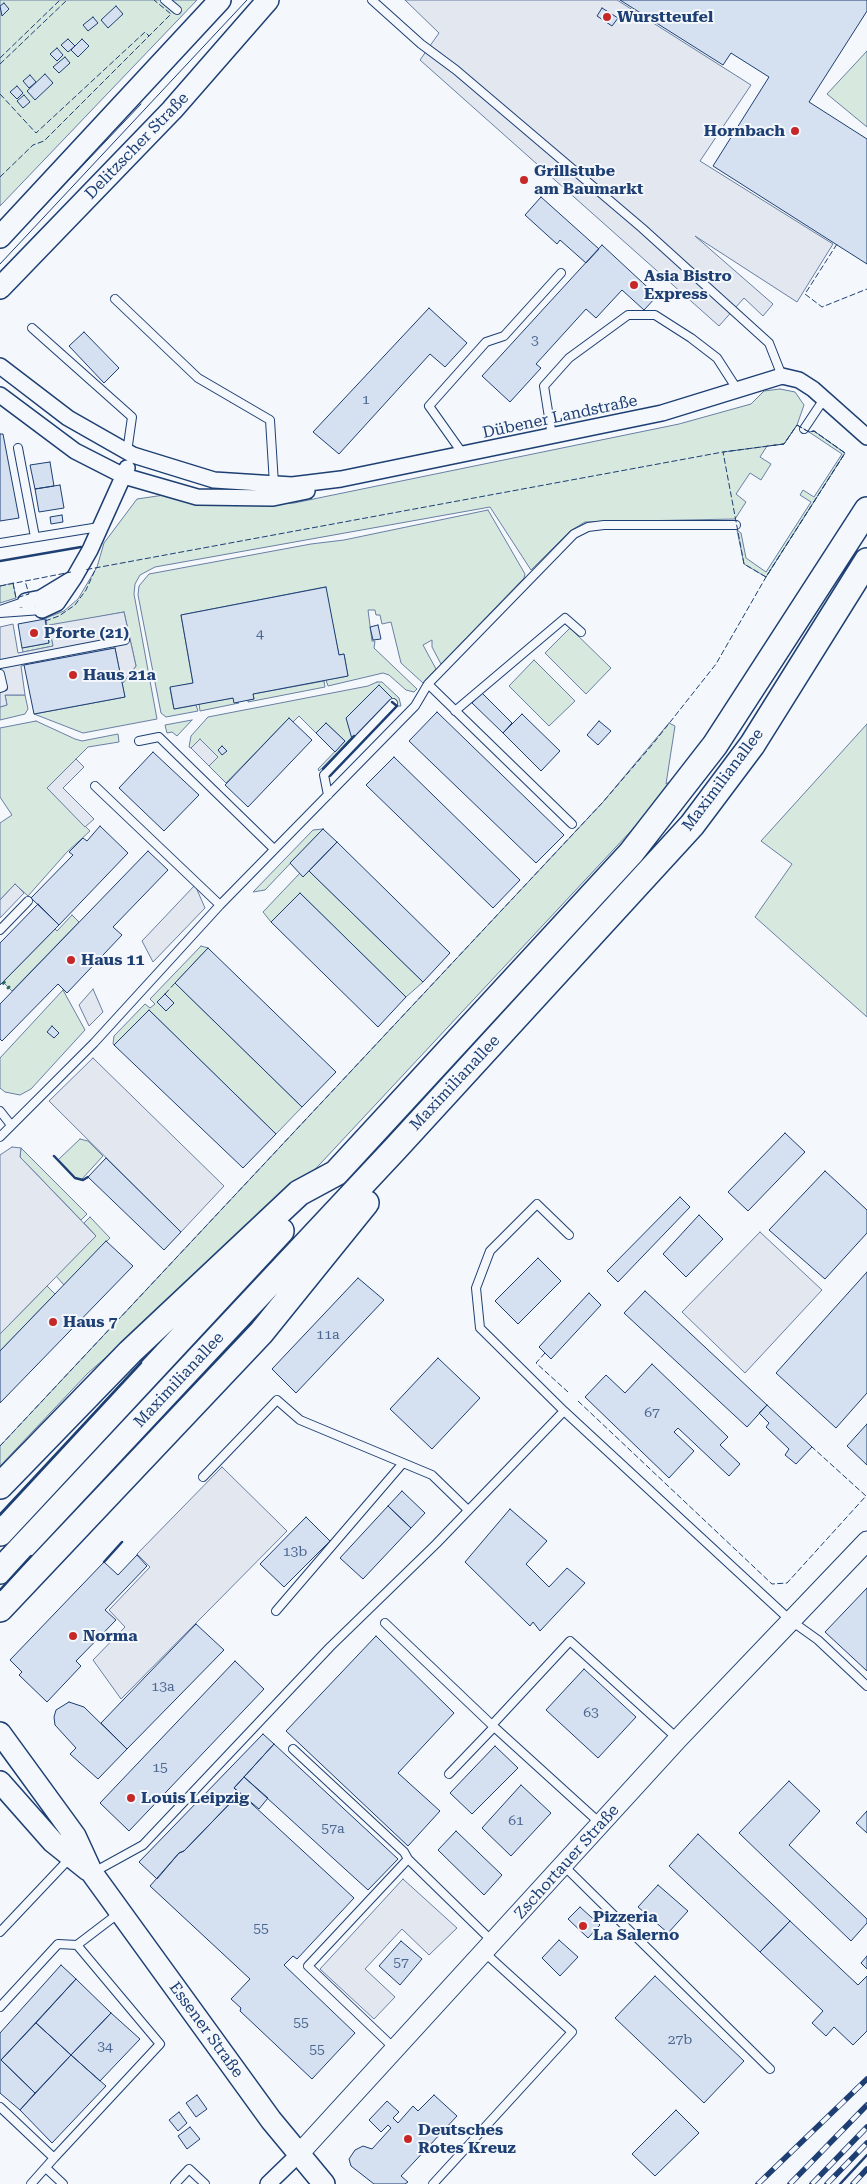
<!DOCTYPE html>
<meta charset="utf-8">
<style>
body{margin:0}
canvas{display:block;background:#f4f7fb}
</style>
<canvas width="867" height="2184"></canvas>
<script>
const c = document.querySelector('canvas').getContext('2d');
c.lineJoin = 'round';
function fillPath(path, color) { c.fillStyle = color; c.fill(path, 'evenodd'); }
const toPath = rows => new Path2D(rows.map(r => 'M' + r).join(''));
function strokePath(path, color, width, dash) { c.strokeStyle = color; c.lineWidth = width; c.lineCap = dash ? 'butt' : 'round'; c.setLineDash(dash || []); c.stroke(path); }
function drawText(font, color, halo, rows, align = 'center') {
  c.font = font + ' "Roboto Serif",serif'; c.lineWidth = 4; c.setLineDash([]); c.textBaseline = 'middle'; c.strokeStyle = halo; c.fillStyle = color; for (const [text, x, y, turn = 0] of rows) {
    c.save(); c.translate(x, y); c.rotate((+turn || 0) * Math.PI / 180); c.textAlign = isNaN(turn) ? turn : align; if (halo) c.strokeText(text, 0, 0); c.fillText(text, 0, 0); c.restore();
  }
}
const green = toPath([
 [0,0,197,0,0,206,0,0],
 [867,51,867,127,827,94,867,51],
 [780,389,795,392,804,405,797,425,784,444,767,446,760,457,771,464,761,480,750,473,736,494,746,502,735,519,585,522,570,531,531,570,490,507,155,567,140,575,135,584,134,594,157,719,83,733,34,714,125,697,122,684,136,666,124,612,50,626,53,646,23,652,22,648,49,643,46,618,64,611,78,599,97,567,104,543,137,499,171,494,207,505,294,503,679,424,751,404,764,391,780,389],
 [814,431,845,453,766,577,744,564,737,530,741,533,746,558,766,572,811,502,800,495,803,490,814,497,842,454,809,432,814,431],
 [488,510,525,574,524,578,441,664,432,647,432,640,423,645,436,669,423,683,401,663,391,622,382,624,380,615,376,615,375,610,368,610,372,641,375,641,374,648,417,689,414,692,406,690,389,675,383,673,328,686,326,680,348,676,344,654,339,655,325,587,181,615,193,683,170,688,174,709,196,705,198,711,166,717,161,713,138,595,139,586,149,574,311,544,344,540,488,510],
 [13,583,16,598,0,603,0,586,13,583],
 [570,628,611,668,586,694,545,653,570,628],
 [534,660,575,701,549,726,509,686,534,660],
 [324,681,325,687,248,702,248,700,254,699,253,694,324,681],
 [377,682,382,682,399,698,401,706,397,706,389,700,319,771,318,769,345,741,326,723,316,733,299,716,293,722,289,718,226,783,209,766,218,757,200,739,191,748,189,747,191,736,208,717,368,686,377,682],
 [5,695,25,695,28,709,25,714,0,720,0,707,7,705,5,695],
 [233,698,239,703,200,711,199,704,233,698],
 [192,720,177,736,172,732,167,733,165,725,192,720],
 [36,721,75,739,82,741,118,734,119,742,88,747,47,788,90,831,67,852,28,896,15,884,0,900,0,823,12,815,0,797,0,728,36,721],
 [669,723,675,726,666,784,679,776,657,803,307,1178,213,1264,88,1373,0,1466,0,1446,603,802,669,723],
 [867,724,867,1017,755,917,792,864,761,841,867,724],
 [323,829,265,890,253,892,313,830,323,829],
 [309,871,423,982,406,997,300,893,271,922,263,912,300,873,304,876,309,871],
 [72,915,79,922,12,991,3,982,55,929,57,931,72,915],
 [201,946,208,948,175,983,302,1107,276,1134,149,1010,114,1045,113,1044,114,1036,145,1004,150,1008,155,1004,150,999,201,946],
 [63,990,85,1030,31,1089,20,1095,5,1092,0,1088,0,1058,63,990],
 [80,1139,88,1141,103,1156,81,1180,75,1178,58,1160,80,1139],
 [21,1148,87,1214,81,1220,20,1157,21,1148],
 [90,1217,110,1238,64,1285,56,1276,96,1236,84,1223,90,1217],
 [47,1286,55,1294,0,1351,0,1334,47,1286]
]);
const parking = toPath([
 [405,0,617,0,751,85,700,161,833,244,797,302,695,236,773,304,763,316,744,298,719,326,420,60,439,33,405,0],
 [124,612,136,666,122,684,115,648,21,666,25,695,5,695,7,705,0,707,0,627,13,624,18,653,53,646,49,625,124,612],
 [200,739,218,757,209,766,191,748,200,739],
 [76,759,84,767,63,788,94,819,85,827,47,788,76,759],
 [15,884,24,893,0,918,0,900,15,884],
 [195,885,205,908,153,962,142,941,195,885],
 [93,989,103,1012,89,1026,79,1005,93,989],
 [93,1058,224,1186,181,1232,49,1101,93,1058],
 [12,1147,21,1148,20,1157,96,1236,0,1334,0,1155,12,1147],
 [760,1232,822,1290,745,1373,682,1312,760,1232],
 [222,1467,287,1531,121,1699,93,1660,125,1627,109,1610,150,1567,137,1554,222,1467],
 [403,1879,457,1928,429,1955,402,1929,365,1969,395,1997,374,2019,320,1969,403,1879]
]);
const building = toPath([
 [620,0,867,0,867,11,809,102,867,139,867,264,713,166,769,77,731,53,723,65,620,0],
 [4,3,9,9,2,16,0,6,4,3],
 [116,6,123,14,108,28,101,20,116,6],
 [602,8,618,18,612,26,597,16,602,8],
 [93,17,98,23,88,31,83,25,93,17],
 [68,39,75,46,68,52,61,45,68,39],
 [82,39,89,46,78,57,71,50,82,39],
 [57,48,63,55,57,61,50,54,57,48],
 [65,57,70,63,59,73,53,67,65,57],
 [45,74,53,83,35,100,27,91,45,74],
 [30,75,36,82,29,88,23,81,30,75],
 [17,86,23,93,17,99,10,92,17,86],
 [24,95,30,102,23,108,17,101,24,95],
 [541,197,599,249,586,263,560,240,557,244,525,215,541,197],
 [602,245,657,296,644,310,622,290,596,318,586,309,536,364,541,368,510,402,482,376,602,245],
 [429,308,467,343,445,367,430,354,339,454,313,432,429,308],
 [84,332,119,368,104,383,69,346,84,332],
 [0,434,3,434,19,518,0,521,0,434],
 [50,462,54,486,35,489,30,465,50,462],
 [60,485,64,508,39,512,35,489,60,485],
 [62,515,63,522,51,524,50,517,62,515],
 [326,587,339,655,344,654,348,676,253,694,254,699,234,703,233,698,174,709,170,687,193,683,181,615,326,587],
 [45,619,49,643,22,648,18,624,45,619],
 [378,625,381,639,373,640,370,627,378,625],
 [115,648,125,697,34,714,24,665,115,648],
 [379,685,394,700,395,705,390,700,352,739,346,718,379,685],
 [482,693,512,723,503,733,472,703,482,693],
 [437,712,564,835,536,863,409,741,437,712],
 [522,714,560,751,541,771,503,733,522,714],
 [289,718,312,740,248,807,225,785,289,718],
 [599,721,611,731,598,745,587,735,599,721],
 [326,723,345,741,335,752,316,733,326,723],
 [222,746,227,751,222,755,218,750,222,746],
 [153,752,199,795,164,831,119,788,153,752],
 [394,757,520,880,493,908,366,785,394,757],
 [100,826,128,853,59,925,31,898,73,855,69,852,83,838,87,841,100,826],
 [323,829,337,842,303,877,290,863,323,829],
 [337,842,450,953,423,982,309,871,337,842],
 [148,851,168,870,113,927,122,935,67,993,58,984,2,1041,0,1039,0,1004,148,851],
 [300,893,406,997,378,1027,271,922,300,893],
 [38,904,59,925,0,985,0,943,38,904],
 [208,948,336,1072,302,1107,175,983,208,948],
 [165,994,174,1003,166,1011,157,1002,165,994],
 [149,1010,276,1134,243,1168,114,1045,149,1010],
 [52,1026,59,1033,54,1038,47,1032,52,1026],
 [785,1133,805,1152,748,1211,728,1192,785,1133],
 [106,1158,181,1232,164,1250,88,1177,106,1158],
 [825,1171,867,1210,867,1233,825,1279,769,1230,825,1171],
 [680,1197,690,1207,618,1282,607,1271,680,1197],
 [699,1215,723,1239,686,1277,663,1254,699,1215],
 [106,1241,133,1266,0,1403,0,1351,106,1241],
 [538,1258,561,1281,518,1324,495,1301,538,1258],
 [867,1272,867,1393,836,1428,776,1373,867,1272],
 [358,1278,384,1300,296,1393,272,1369,358,1278],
 [645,1291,767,1405,747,1427,624,1313,645,1291],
 [589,1293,601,1305,551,1359,539,1347,589,1293],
 [438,1358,480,1398,432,1449,390,1409,438,1358],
 [652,1364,728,1437,720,1445,740,1464,729,1476,678,1428,674,1432,694,1451,669,1478,585,1397,606,1375,625,1393,652,1364],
 [767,1405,812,1447,796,1464,785,1455,789,1449,766,1427,769,1423,759,1413,767,1405],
 [867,1424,867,1465,847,1446,867,1424],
 [402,1491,425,1513,411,1528,388,1506,402,1491],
 [388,1506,411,1528,363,1579,340,1558,388,1506],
 [510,1509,547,1541,526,1564,549,1587,567,1568,585,1583,540,1631,533,1622,530,1626,465,1562,510,1509],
 [306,1517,330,1541,284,1587,260,1564,306,1517],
 [137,1555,147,1566,105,1610,116,1620,76,1661,81,1666,47,1702,19,1675,22,1672,10,1660,104,1562,118,1575,137,1555],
 [867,1588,867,1671,825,1632,867,1588],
 [196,1624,224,1650,127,1749,101,1723,196,1624],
 [376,1636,454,1713,398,1773,440,1811,408,1846,286,1731,376,1636],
 [235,1661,264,1689,129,1831,100,1803,235,1661],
 [584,1669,636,1717,598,1758,546,1710,584,1669],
 [69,1702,84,1707,127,1749,98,1779,70,1754,76,1748,55,1725,54,1717,56,1710,69,1702],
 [263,1734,274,1744,234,1788,240,1793,184,1851,179,1853,157,1879,139,1862,263,1734],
 [274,1744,398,1859,368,1890,244,1777,274,1744],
 [495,1746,518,1768,472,1814,450,1793,495,1746],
 [244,1777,268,1798,259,1809,234,1788,244,1777],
 [789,1781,820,1811,789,1845,867,1919,867,1923,851,1941,739,1833,789,1781],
 [521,1785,551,1813,511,1856,482,1828,521,1785],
 [240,1793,354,1898,297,1959,293,1956,284,1965,355,2033,312,2079,240,2011,241,2008,231,1999,250,1979,150,1886,179,1853,184,1851,240,1793],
 [867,1811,867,1833,856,1823,867,1811],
 [456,1831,502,1875,484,1895,438,1850,456,1831],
 [698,1834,790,1921,760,1952,669,1866,698,1834],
 [658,1885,688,1911,668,1933,638,1907,658,1885],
 [580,1907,600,1925,588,1938,568,1919,580,1907],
 [790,1921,858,1985,867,1976,867,2031,853,2045,834,2027,826,2036,812,2023,823,2011,760,1952,790,1921],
 [559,1940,578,1957,560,1976,542,1958,559,1940],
 [401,1941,422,1959,400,1985,379,1966,401,1941],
 [867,1956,867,1969,861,1963,867,1956],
 [61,1965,76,1979,1,2060,35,2093,20,2110,0,2093,0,2033,61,1965],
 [655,1976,744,2061,704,2103,615,2018,655,1976],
 [76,1979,111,2013,71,2055,36,2023,76,1979],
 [111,2013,140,2039,100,2081,71,2055,111,2013],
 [36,2023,71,2055,35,2093,1,2060,36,2023],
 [71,2055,106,2086,52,2143,20,2110,71,2055],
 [197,2095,207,2109,196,2117,186,2103,197,2095],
 [434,2095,457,2116,401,2176,408,2182,405,2184,374,2184,351,2166,349,2159,355,2150,363,2146,372,2149,391,2128,388,2125,381,2132,369,2120,387,2101,399,2112,393,2118,398,2123,413,2106,418,2111,434,2095],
 [676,2110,699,2133,655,2176,632,2154,676,2110],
 [179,2112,187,2123,178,2131,169,2120,179,2112],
 [190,2127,200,2139,187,2149,178,2136,190,2127]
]);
const service = toPath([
 [165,0,177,10],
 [372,0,421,44,456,70,642,228,769,343,782,376],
 [115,299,198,378,270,420,274,484],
 [32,328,132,417,127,452],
 [804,429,824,399],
 [552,436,544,386,569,358,628,315,655,315,691,338,717,358,737,389],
 [18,448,35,537],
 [463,454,429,406,486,342,504,336,561,273],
 [0,543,99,527],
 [0,610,26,601],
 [0,613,42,610],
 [0,664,125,640],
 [0,674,3,687,0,688],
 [428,684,572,824],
 [455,711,565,618,581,632],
 [139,741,159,737,274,849],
 [95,786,220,905],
 [328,795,324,775,393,703],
 [0,930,28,901],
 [0,1111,11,1125],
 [0,1137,94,1043,220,905,415,706,428,684,574,534,588,527,604,525,736,525],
 [569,1235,537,1204,490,1251,476,1288,480,1328,564,1411,790,1620,818,1640,867,1686],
 [203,1477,277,1400,300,1420,432,1475,468,1510],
 [276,1611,403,1463],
 [385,1623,492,1725],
 [293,1749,404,1852,408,1859],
 [449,1774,494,1727],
 [601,1824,492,1725,570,1641,678,1739],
 [563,1865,770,2069],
 [94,1872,143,1845,330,1647,436,1544,564,1411],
 [0,1932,70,1858],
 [0,2007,58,1944,77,1945,119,1913],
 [395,2049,308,1966,408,1859,492,1941],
 [0,2107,54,2158,160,2044,77,1945],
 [46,2168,63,2184],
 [31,2184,54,2158],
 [175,2184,189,2169,205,2184],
 [433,2184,572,2032,484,1952]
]);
const minor = toPath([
 [0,366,68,418,133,455,214,480,292,485,341,479,662,413,782,376,799,380,813,389,867,437],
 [0,395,75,451,124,476,197,497,273,498,307,491],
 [74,578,90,550,127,468],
 [26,601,41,598,74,578,57,603,42,610],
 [268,2184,298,2155]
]);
const tertiary = toPath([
 [298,2155,678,1739,867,1541]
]);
const secondary = toPath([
 [0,237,220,0],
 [0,288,172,110,268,0],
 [0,1733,75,1836,92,1873,271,2120,324,2184],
 [0,1782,53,1842,88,1870]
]);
const trunk = toPath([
 [0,1486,130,1352,299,1193,336,1173,631,853,715,745,867,510],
 [0,1533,281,1231],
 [0,1571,396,1148,692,825,752,745,867,561],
 [0,1609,261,1333,366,1203]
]);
const tram = toPath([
 [34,217,141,104],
 [0,264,247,0]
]);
const rail = toPath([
 [758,2184,867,2079],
 [790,2184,867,2105],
 [812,2184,867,2127],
 [827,2184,867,2143],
 [853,2184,867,2169]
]);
const hedge = toPath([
 [3,982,12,991]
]);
const fence = toPath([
 [0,58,60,0],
 [0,64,67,0],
 [0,94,36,133,145,32,149,36],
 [0,177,33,145,44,141,171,14,154,0],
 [837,244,805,294,822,307,867,289],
 [797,425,809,432,814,431,845,453,766,577,744,564,723,452,784,444,797,425],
 [13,583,16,598,29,594,25,581],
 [0,586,71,572],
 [45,621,59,616,75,605,86,590,96,568],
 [165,994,175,983],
 [545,1353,536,1363,568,1392],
 [578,1401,772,1584,787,1583,866,1496,812,1447],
 [0,1446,603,802,652,745,716,664,766,577,845,453,814,431,809,432,797,425,784,444,723,452,84,570]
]);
const wall = toPath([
 [0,561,81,547],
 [323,769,354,736],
 [330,776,397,706,392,702],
 [54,1156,75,1178,83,1180,88,1177],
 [0,1515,141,1363],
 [104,1562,122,1542],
 [0,1590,31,1556],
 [840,2184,867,2155]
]);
const markers = [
 [607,17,5,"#c62828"],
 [795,131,5,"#c62828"],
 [524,180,5,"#c62828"],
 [634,285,5,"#c62828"],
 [34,633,5,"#c62828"],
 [73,675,5,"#c62828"],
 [71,960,5,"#c62828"],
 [53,1322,5,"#c62828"],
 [73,1636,5,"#c62828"],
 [131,1798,5,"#c62828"],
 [583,1926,5,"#c62828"],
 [408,2139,5,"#c62828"]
];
const numberNames = [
 ["3",535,341],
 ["1",366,400],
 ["4",260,634],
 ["11a",328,1335],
 ["67",652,1413],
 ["13b",295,1552],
 ["13a",163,1687],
 ["63",591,1713],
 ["15",160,1768],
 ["61",516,1821],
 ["57a",333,1829],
 ["55",261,1929],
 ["57",401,1963],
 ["55",301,2023],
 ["27b",680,2040],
 ["34",105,2047],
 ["55",317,2050]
];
const poiNames = [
 ["Wurstteufel",617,17],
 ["Hornbach",785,131,"right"],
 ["Grillstube",534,171],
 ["am Baumarkt",534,189],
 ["Asia Bistro",644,276],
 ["Express",644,294],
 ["Pforte (21)",44,633],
 ["Haus 21a",83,675],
 ["Haus 11",81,960],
 ["Haus 7",63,1322],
 ["Norma",83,1636],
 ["Louis Leipzig",141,1798],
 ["Pizzeria",593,1917],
 ["La Salerno",593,1935],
 ["Deutsches",418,2130],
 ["Rotes Kreuz",418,2148]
];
const streetNames = [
 ["Delitzscher Straße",137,146,-46],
 ["Dübener Landstraße",560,417,-12],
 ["Maximilianallee",723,780,-53],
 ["Maximilianallee",455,1083,-47],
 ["Maximilianallee",179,1380,-47],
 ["Zschortauer Straße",567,1862,-48],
 ["Essener Straße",206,2030,54]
];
fillPath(green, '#d7e8df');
strokePath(green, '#687fa3', 1);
fillPath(parking, '#e3e8f0');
strokePath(parking, '#687fa3', 1);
fillPath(building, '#d5e0f0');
strokePath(building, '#1d3f73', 1);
strokePath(service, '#1d3f73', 10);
strokePath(minor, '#1d3f73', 18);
strokePath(tertiary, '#1d3f73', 21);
strokePath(secondary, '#1d3f73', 24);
strokePath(trunk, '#1d3f73', 28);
strokePath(service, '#f4f7fb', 8);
strokePath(minor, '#f4f7fb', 15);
strokePath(tertiary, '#f4f7fb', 19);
strokePath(secondary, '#f4f7fb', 21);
strokePath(trunk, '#f4f7fb', 25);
strokePath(tram, '#1d3f73', 1);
strokePath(rail, '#1d3f73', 5.5);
strokePath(rail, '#f4f7fb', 4, [11]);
strokePath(hedge, '#2c6c60', 4, [2.5, 4]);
strokePath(fence, '#1d3f73', 1, [6, 2.5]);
strokePath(wall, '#1d3f73', 2.5);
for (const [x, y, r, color] of markers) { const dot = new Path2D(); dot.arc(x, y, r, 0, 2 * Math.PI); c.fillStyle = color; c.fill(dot); strokePath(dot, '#f4f7fb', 2); }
drawText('14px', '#4b6792', null, numberNames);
drawText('bold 16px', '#1d3f73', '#f4f7fb', poiNames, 'left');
drawText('16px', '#1d3f73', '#f4f7fb', streetNames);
</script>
